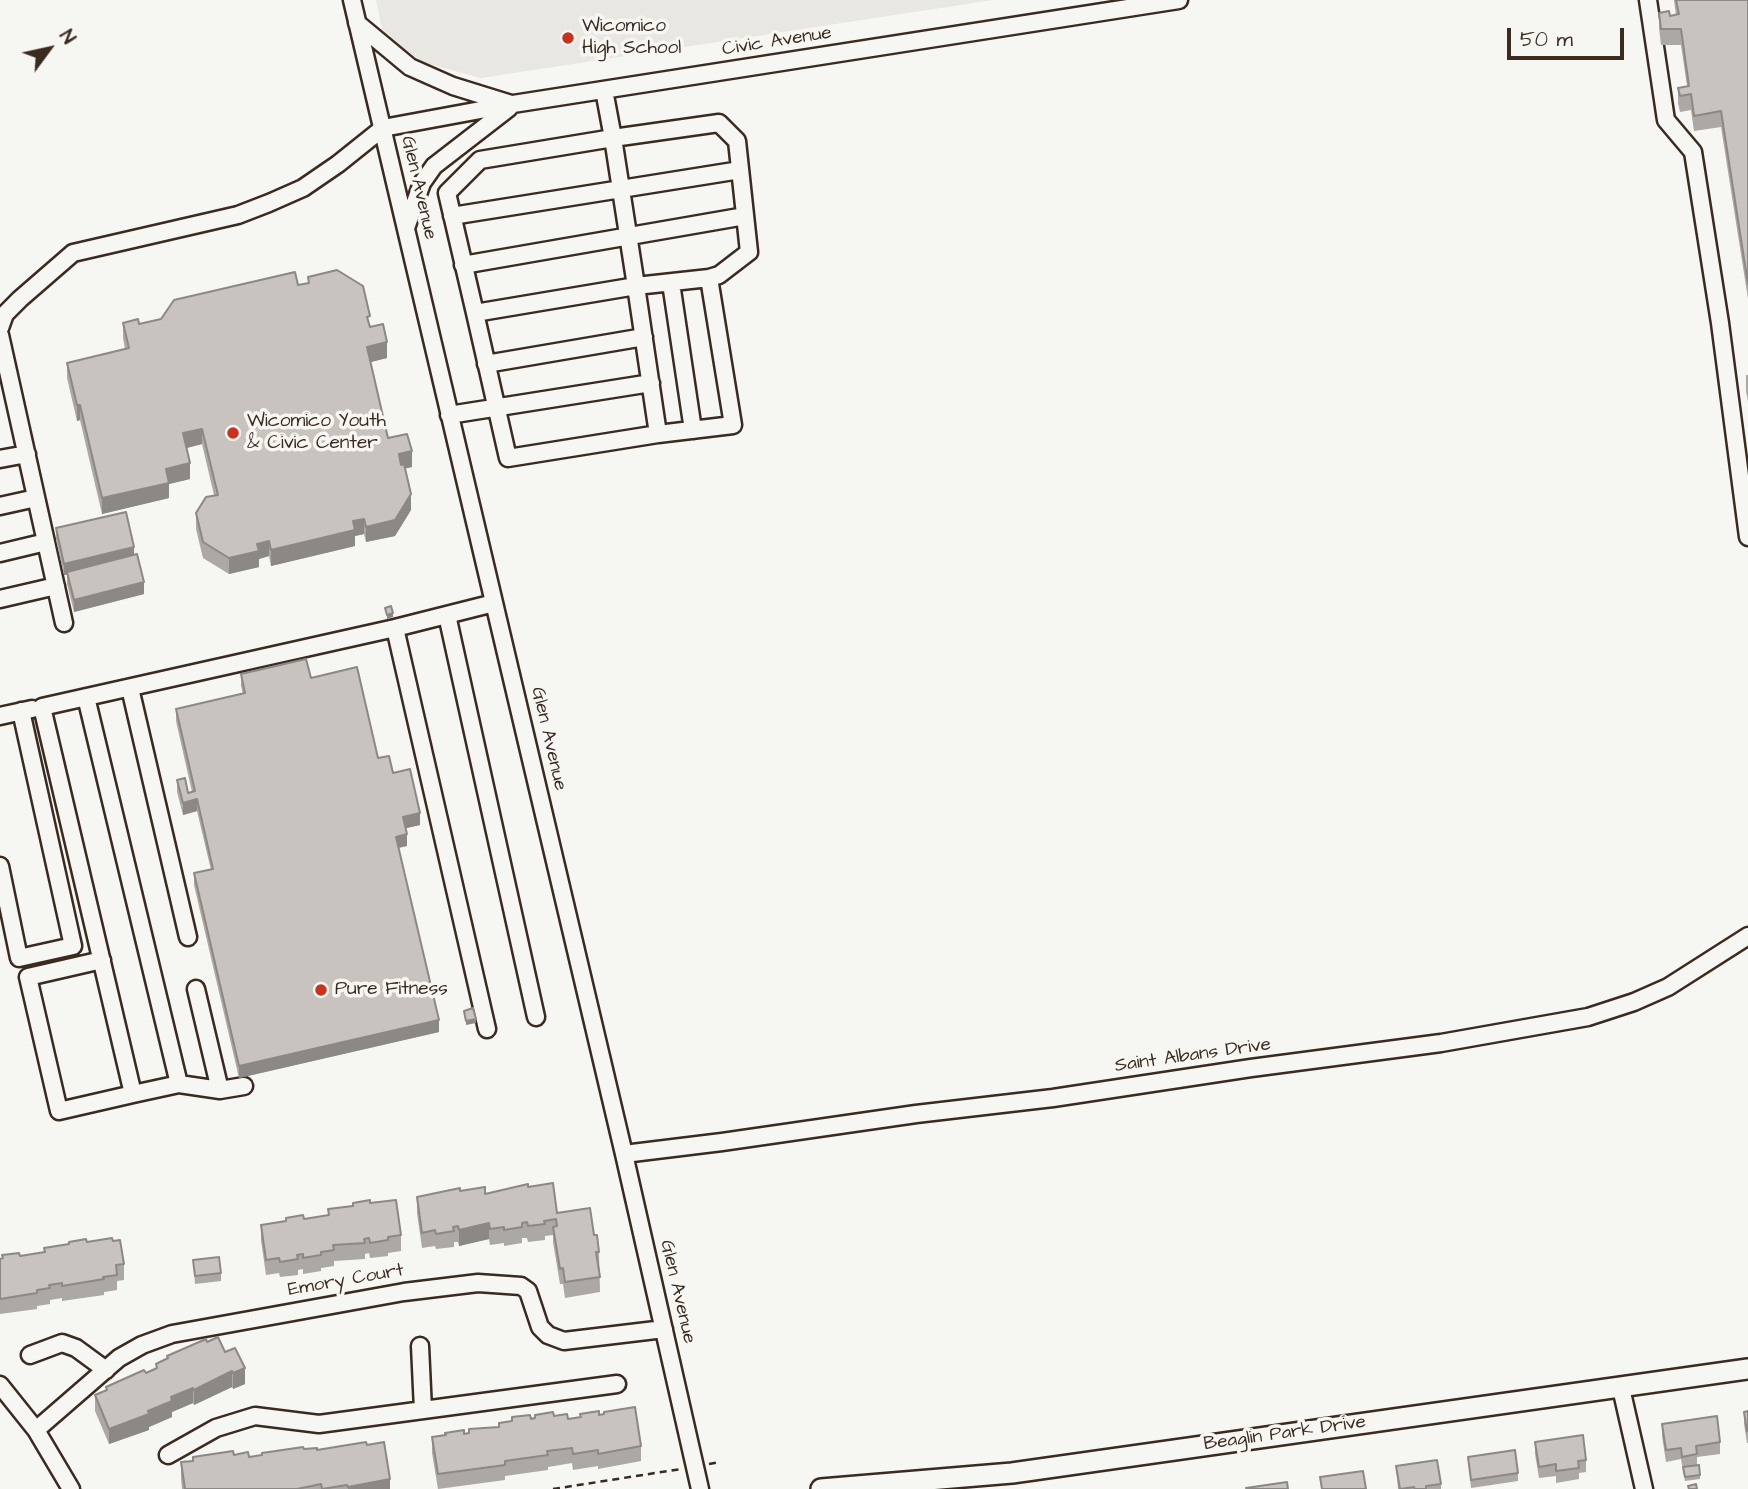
<!DOCTYPE html>
<style>
body{margin:0}
#map{position:relative;width:1748px;height:1489px;overflow:hidden;background:#f6f6f2;font-family:"Architects Daughter",sans-serif}
canvas{display:block}
.north{position:absolute;left:14px;top:14px;width:70px;height:70px;-webkit-text-stroke:5px #f6f6f2;paint-order:stroke;rotate:57deg;font-size:19px;font-weight:700;line-height:28px;text-align:center;color:#3b2a1e}
.north::after{content:'';display:block;margin:auto;width:24px;height:32px;background:#3b2a1e;clip-path:polygon(50% 0,100% 100%,50% 72%,0 100%)}
.scale{position:absolute;left:1507px;top:28px;width:117px;height:32px;box-sizing:border-box;border:4px solid #3b2a1e;border-top:0;padding-left:9px;font-size:21px;line-height:24px;white-space:nowrap;color:#3b2a1e;-webkit-text-stroke:5px #f6f6f2;paint-order:stroke}
</style>
<div id="map">
<canvas width="1748" height="1489"></canvas>
<div class="north">N</div>
<div class="scale">50 m</div>
</div>
<script>
const c = document.querySelector('canvas').getContext('2d');
c.lineJoin = 'round';
function fillPath(path, color) { c.fillStyle = color; c.fill(path, 'evenodd'); }
const toPath = rows => new Path2D(rows.map(r => 'M' + r).join(''));
function strokePath(path, color, width, dash) { c.strokeStyle = color; c.lineWidth = width; c.lineCap = dash ? 'butt' : 'round'; c.setLineDash(dash || []); c.stroke(path); }
function drawText(font, color, halo, rows, align = 'center') {
  c.font = font + ' "Architects Daughter",sans-serif'; c.lineWidth = 7; c.setLineDash([]); c.textBaseline = 'middle'; c.strokeStyle = halo; c.fillStyle = color; for (const [text, x, y, turn = 0] of rows) {
    c.save(); c.translate(x, y); c.rotate((+turn || 0) * Math.PI / 180); c.textAlign = isNaN(turn) ? turn : align; if (halo) c.strokeText(text, 0, 0); c.fillText(text, 0, 0); c.restore();
  }
}
const built = toPath([
 [376,0,993,0,481,78,425,63,401,47,382,29]
]);
const path = toPath([
 [709,1464,720,1462],
 [553,1489,681,1469]
]);
const minor = toPath([
 [352,0,624,1154,700,1489],
 [1648,0,1666,120,1693,152,1720,323,1748,537],
 [357,23,410,67,453,86,511,104],
 [452,216,740,170],
 [406,228,422,183,434,166,509,108],
 [463,265,745,216],
 [671,283,693,430],
 [475,313,636,286,709,278,719,275,749,252,737,141,719,123,613,138,480,160,447,193,475,313,508,458,658,434,636,286,613,138,604,90],
 [0,328,5,314,20,299,73,253,238,215,269,203,303,188,338,164,383,128,513,104,1179,0],
 [0,335,64,623],
 [486,364,644,337],
 [449,415,651,383],
 [658,434,733,425,709,278],
 [0,459,27,454],
 [0,506,36,498],
 [0,553,46,542],
 [0,599,56,586],
 [447,615,536,1017],
 [130,688,188,937],
 [86,697,179,1084],
 [0,716,32,709],
 [0,866,19,958,73,946,21,711],
 [102,960,28,977,59,1111,133,1094],
 [196,989,220,1090],
 [487,1029,395,628,494,603],
 [244,1086,220,1090,179,1084,133,1094,42,707,395,628],
 [624,1154,722,1142,916,1114,1053,1098,1251,1068,1441,1043,1588,1017,1634,1002,1668,987,1748,936],
 [420,1346,423,1410],
 [30,1355,62,1343,76,1348,106,1370],
 [0,1385,36,1430,71,1489],
 [1621,1388,1644,1489],
 [36,1430,119,1358,142,1345,172,1334,404,1292,478,1283,521,1286,528,1291,540,1327,548,1335,564,1341,664,1329],
 [168,1455,216,1428,255,1416,319,1424,617,1384]
]);
const major = toPath([
 [821,1489,1012,1473,1748,1369]
]);
const wall = toPath([
 [1674,0,1748,0,1748,299,1721,127,1694,131,1691,110,1680,112,1678,103,1678,88,1687,86,1681,45,1661,45,1659,28,1659,13,1670,16,1676,15],
 [308,277,370,327,387,358,370,362,388,438,412,467,405,468,411,510,395,536,366,542,364,534,355,536,355,546,271,566,269,556,259,559,259,567,229,574,203,558,196,529,196,513,214,495,202,444,186,448,190,479,169,484,169,498,102,514,80,420,77,421,67,378,67,363,125,349,123,338,123,323,139,324,308,283],
 [1746,375,1748,375,1748,402,1746,391],
 [56,528,134,555,144,594,74,612,67,584,67,575,64,575,56,540],
 [241,674,311,678,378,758,393,773,420,825,405,828,407,846,399,848,439,1032,239,1078,194,885,194,873,211,870,197,811,183,815,177,792,177,780,188,793,192,792,176,721,176,709,243,694,241,686],
 [528,1187,557,1213,594,1235,599,1252,600,1292,565,1298,563,1284,560,1284,553,1242,553,1235,545,1236,545,1240,528,1242,527,1238,522,1238,522,1243,504,1246,504,1243,490,1245,489,1239,459,1246,458,1242,454,1242,454,1247,436,1249,435,1246,422,1248,417,1213,417,1197,460,1191,485,1194],
 [370,1203,401,1235,401,1251,388,1253,388,1256,370,1258,369,1253,365,1254,365,1259,334,1261,334,1266,321,1268,321,1271,303,1274,303,1269,298,1270,298,1275,280,1277,279,1273,266,1275,261,1240,261,1225,328,1215,328,1209],
 [113,1241,124,1264,124,1280,117,1281,117,1290,104,1292,104,1295,62,1301,62,1298,50,1300,50,1304,37,1306,37,1309,0,1314,0,1259,44,1252,44,1248,87,1242],
 [193,1260,221,1273,221,1281,195,1284],
 [207,1342,225,1352,245,1384,233,1389,232,1387,194,1405,193,1403,172,1412,172,1417,149,1427,149,1430,109,1444,95,1411,95,1395,106,1390,106,1387,156,1369,156,1364,167,1359,167,1356],
 [1748,1411,1748,1443,1747,1443,1744,1424,1744,1412],
 [599,1415,641,1446,641,1461,598,1469,598,1466,573,1470,572,1463,548,1467,548,1470,505,1476,505,1480,438,1489,432,1453,432,1437,464,1434,499,1427,531,1419,554,1416,568,1419],
 [1662,1424,1720,1442,1720,1454,1697,1457,1697,1465,1700,1475,1700,1479,1685,1481,1681,1459,1666,1462,1662,1436],
 [1535,1442,1586,1460,1586,1472,1579,1473,1579,1479,1556,1483,1556,1476,1539,1478,1535,1454],
 [367,1445,390,1489,182,1489,181,1478,181,1462,234,1455,249,1457,304,1449,317,1450],
 [1468,1457,1518,1473,1518,1481,1471,1488],
 [1396,1466,1441,1484,1441,1489,1398,1489]
]);
const shadedWall = toPath([
 [387,342,387,358,367,363,367,347],
 [77,405,80,405,80,420,77,421],
 [202,429,202,444,183,449,183,433],
 [412,451,412,467,399,470,399,454],
 [190,463,190,479,169,484,169,498,102,514,102,498,166,469],
 [411,494,411,510,395,536,366,542,366,527],
 [364,519,364,534,355,536,355,546,271,566,271,550,353,521],
 [269,541,269,556,259,559,259,567,229,574,229,558,257,544],
 [134,547,134,559,64,575,64,564],
 [144,582,144,594,74,612,74,600],
 [393,613,393,617,387,619,387,615],
 [197,799,197,811,183,815,183,803],
 [420,813,420,825,403,829,403,817],
 [407,834,407,846,396,848,396,837],
 [476,1019,476,1023,466,1025,466,1021],
 [439,1020,439,1032,239,1078,239,1066],
 [489,1223,489,1239,459,1246,459,1230],
 [245,1368,245,1384,233,1389,233,1373],
 [232,1371,232,1387,194,1405,194,1390],
 [193,1388,193,1403,172,1412,172,1417,149,1427,149,1430,109,1444,109,1429,148,1411,171,1397],
 [390,1479,390,1489,348,1489,348,1487]
]);
const building = toPath([
 [1676,0,1748,0,1748,284,1721,111,1694,116,1691,94,1680,96,1678,88,1689,86,1681,29,1661,29,1659,13,1669,11,1670,16,1679,14,1676,0],
 [337,270,363,286,370,316,367,317,370,327,383,324,387,342,367,347,388,438,407,434,412,451,399,454,401,465,404,464,411,494,395,520,366,527,364,519,353,521,355,530,271,550,269,541,257,544,259,551,229,558,203,542,196,513,206,497,218,495,202,429,183,433,190,463,166,469,169,483,102,498,80,405,77,405,67,363,129,348,123,323,138,319,139,324,161,319,174,300,295,272,298,285,309,283,308,277,337,270],
 [126,512,134,547,64,564,56,528,126,512],
 [137,554,144,582,74,600,67,572,137,554],
 [391,606,393,613,387,615,385,608,391,606],
 [306,659,311,678,357,667,378,758,389,756,393,773,410,769,420,813,403,817,407,834,396,837,439,1020,239,1066,194,873,213,869,197,799,183,803,177,780,185,778,188,793,195,791,176,709,245,693,241,674,306,659],
 [473,1008,476,1019,466,1021,464,1011,473,1008],
 [553,1183,557,1213,590,1208,594,1235,597,1235,599,1252,596,1252,600,1277,565,1282,563,1268,560,1269,553,1227,557,1226,556,1219,544,1221,545,1224,528,1226,527,1222,522,1223,522,1227,504,1230,504,1227,490,1229,489,1223,459,1230,458,1226,453,1227,454,1231,436,1234,435,1230,422,1233,417,1197,460,1188,460,1191,485,1187,485,1194,528,1184,528,1187,553,1183],
 [370,1200,370,1203,396,1200,401,1235,388,1237,388,1240,370,1243,369,1238,364,1239,365,1243,333,1245,334,1250,321,1252,321,1255,303,1258,303,1254,297,1255,298,1259,280,1262,279,1258,266,1260,261,1225,286,1221,286,1218,303,1215,304,1219,329,1215,328,1209,353,1206,353,1203,370,1200],
 [112,1238,113,1241,120,1240,124,1264,116,1265,117,1275,103,1277,104,1279,62,1286,62,1283,49,1285,50,1288,37,1290,37,1293,0,1299,0,1259,3,1258,2,1255,19,1253,20,1256,45,1252,44,1248,69,1244,69,1242,86,1239,87,1242,112,1238],
 [219,1257,221,1273,195,1276,193,1260,219,1257],
 [218,1337,225,1352,235,1348,245,1368,233,1373,232,1371,194,1390,193,1388,171,1397,172,1401,148,1411,149,1414,109,1429,95,1395,107,1390,106,1387,144,1370,146,1373,157,1368,156,1364,168,1358,167,1356,206,1339,207,1342,218,1337],
 [635,1407,641,1446,598,1454,598,1450,573,1454,572,1448,547,1451,548,1455,505,1461,505,1465,438,1474,432,1437,446,1435,445,1433,464,1430,464,1434,469,1433,469,1429,499,1427,499,1423,512,1421,512,1417,530,1415,531,1419,535,1418,535,1415,553,1412,554,1416,567,1414,568,1419,581,1417,580,1414,599,1411,599,1415,604,1414,604,1412,635,1407],
 [1748,1411,1748,1431,1747,1431,1744,1412,1748,1411],
 [1717,1416,1720,1442,1696,1446,1697,1454,1682,1457,1681,1448,1666,1450,1662,1424,1717,1416],
 [1583,1435,1586,1460,1578,1461,1579,1468,1556,1471,1556,1464,1539,1467,1535,1442,1583,1435],
 [366,1442,367,1445,384,1442,390,1479,348,1487,347,1485,322,1489,321,1484,297,1489,185,1489,181,1462,193,1461,193,1457,233,1451,234,1455,248,1452,249,1457,262,1455,262,1453,303,1447,304,1449,317,1448,317,1450,366,1442],
 [1515,1450,1518,1473,1471,1480,1468,1457,1515,1450],
 [1437,1460,1441,1484,1426,1486,1426,1489,1415,1489,1414,1487,1400,1489,1396,1466,1437,1460],
 [1699,1465,1700,1475,1685,1477,1683,1467,1699,1465],
 [1363,1471,1366,1489,1322,1489,1320,1477,1363,1471],
 [1287,1482,1288,1489,1247,1489,1246,1488,1287,1482],
 [1696,1484,1697,1489,1689,1489,1688,1486,1696,1484]
]);
const markers = [
 [568,38,7,"#c8321e"],
 [233,433,7,"#c8321e"],
 [321,990,7,"#c8321e"]
];
const poiNames = [
 ["Wicomico",582,27],
 ["High School",582,49],
 ["Wicomico Youth",247,422],
 ["& Civic Center",247,444],
 ["Pure Fitness",335,990]
];
const streetNames = [
 ["Civic Avenue",777,42,-9],
 ["Glen Avenue",418,188,77],
 ["Glen Avenue",548,739,77],
 ["Saint Albans Drive",1193,1056,-8],
 ["Emory Court",346,1281,-10],
 ["Glen Avenue",677,1292,77],
 ["Beaglin Park Drive",1285,1434,-8]
];
fillPath(built, '#e8e7e2');
strokePath(minor, '#3b2a1e', 21);
strokePath(major, '#3b2a1e', 24);
strokePath(path, '#3b2a1e', 2.5, [7, 5]);
strokePath(minor, '#f6f6f2', 16);
strokePath(major, '#f6f6f2', 19);
fillPath(wall, '#aca8a3');
fillPath(shadedWall, '#8c8885');
fillPath(building, '#c8c3be');
strokePath(building, '#8c8885', 2);
for (const [x, y, r, color] of markers) { const dot = new Path2D(); dot.arc(x, y, r, 0, 2 * Math.PI); c.fillStyle = color; c.fill(dot); strokePath(dot, '#f6f6f2', 2.5); }
drawText('19px', '#3b2a1e', '#f6f6f2', poiNames, 'left');
drawText('19px', '#3b2a1e', '#f6f6f2', streetNames);
</script>
